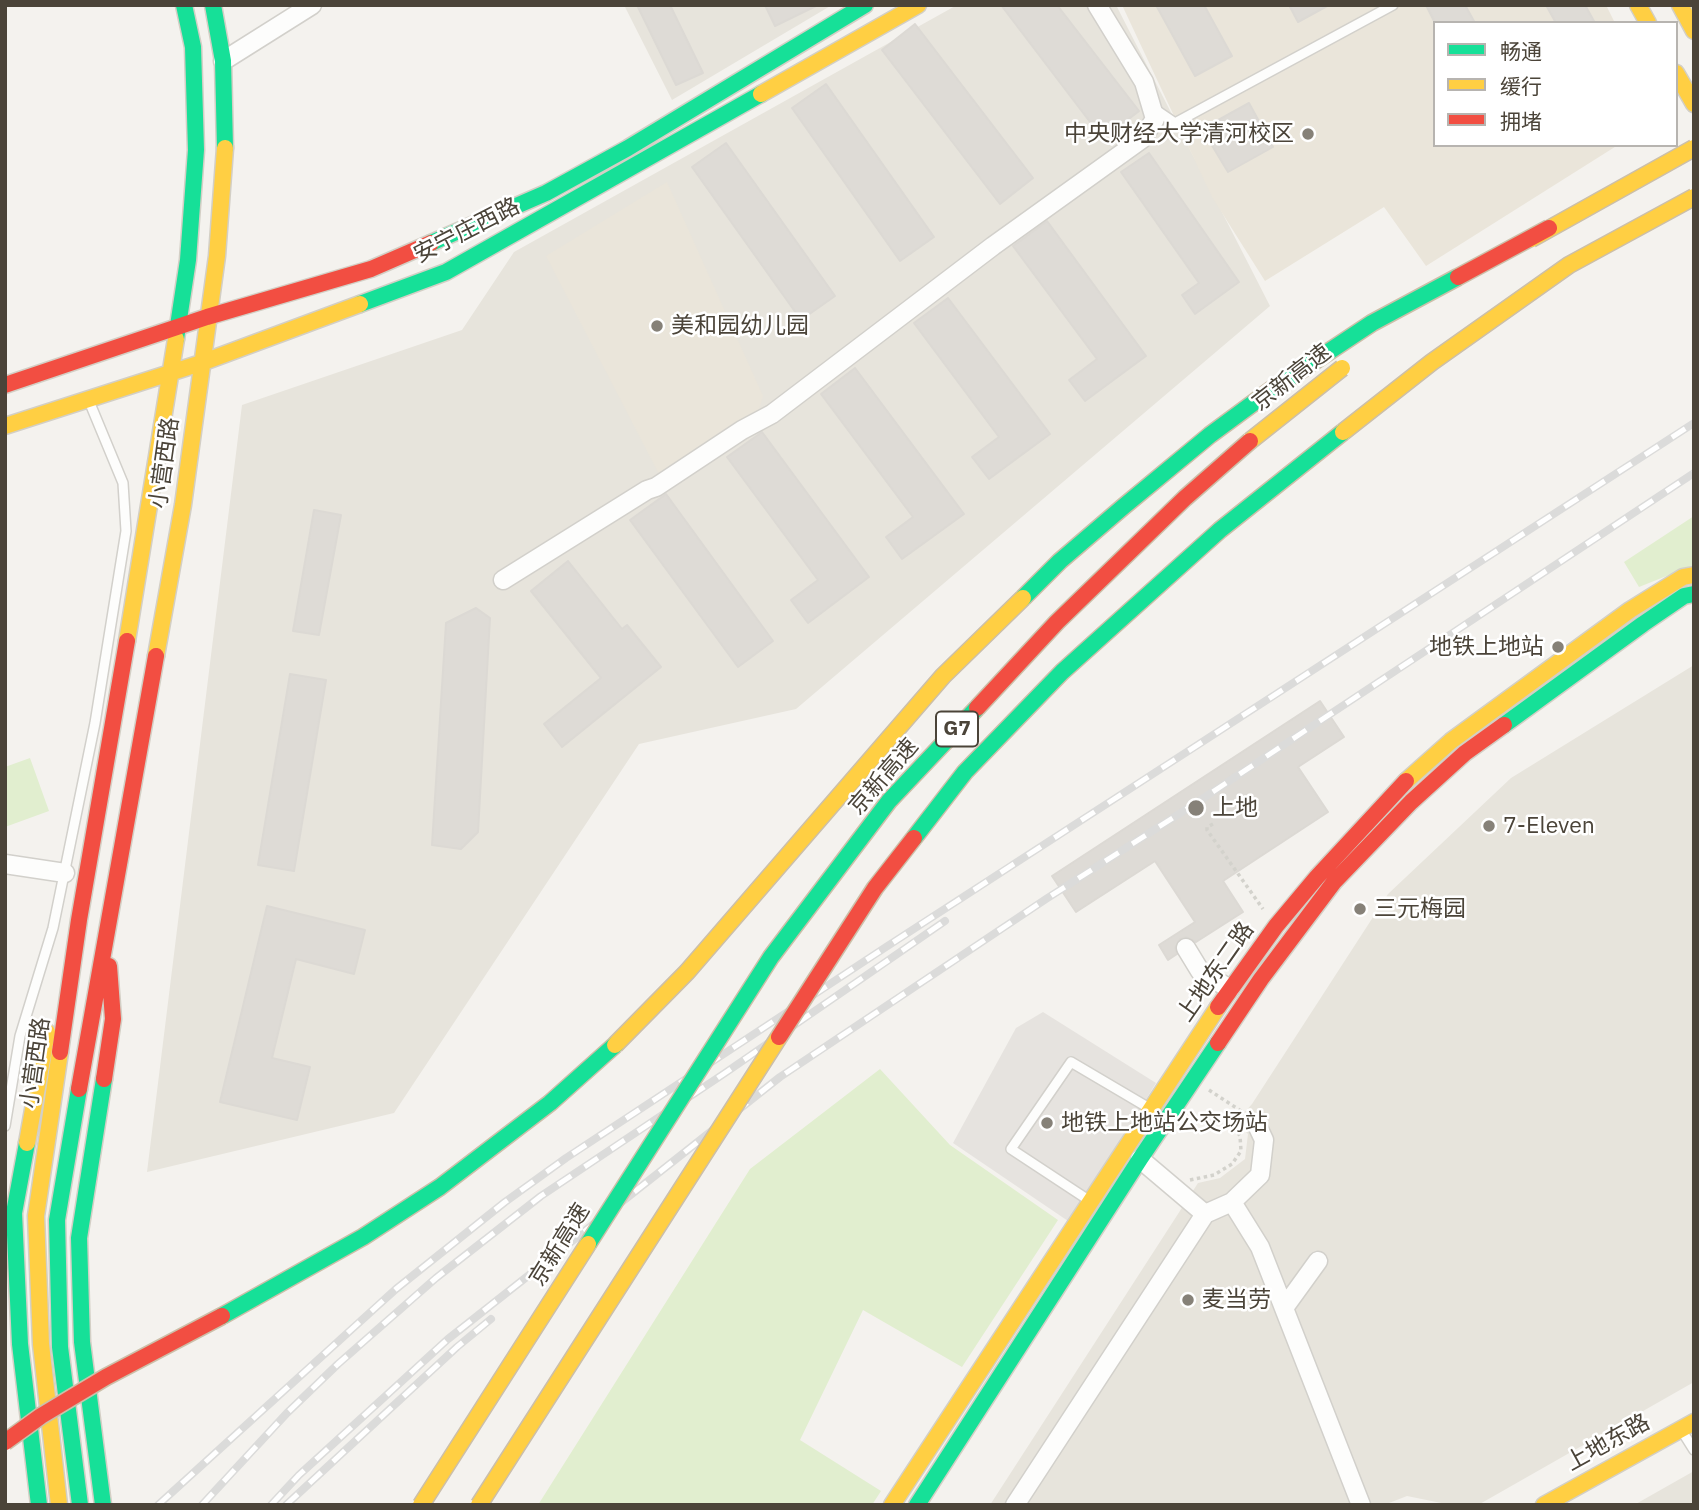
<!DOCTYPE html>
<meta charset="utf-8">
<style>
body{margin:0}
#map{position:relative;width:1699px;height:1510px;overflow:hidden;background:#f4f2ee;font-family:"IBM Plex Sans","Noto Sans SC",sans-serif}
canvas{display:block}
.frame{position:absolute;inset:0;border:7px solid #4b4439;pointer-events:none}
.legend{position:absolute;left:1433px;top:21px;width:245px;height:126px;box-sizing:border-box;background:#fff;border:2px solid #b7b4b0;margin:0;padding:9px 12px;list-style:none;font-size:21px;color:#4b4439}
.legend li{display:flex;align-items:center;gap:14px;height:35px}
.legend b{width:35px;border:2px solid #b7b4b0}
</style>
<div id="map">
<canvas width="1699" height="1510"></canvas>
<div class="frame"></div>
<ul class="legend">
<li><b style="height:9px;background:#16e098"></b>畅通</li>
<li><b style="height:9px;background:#ffcf43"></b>缓行</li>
<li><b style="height:9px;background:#f24e42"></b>拥堵</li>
</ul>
</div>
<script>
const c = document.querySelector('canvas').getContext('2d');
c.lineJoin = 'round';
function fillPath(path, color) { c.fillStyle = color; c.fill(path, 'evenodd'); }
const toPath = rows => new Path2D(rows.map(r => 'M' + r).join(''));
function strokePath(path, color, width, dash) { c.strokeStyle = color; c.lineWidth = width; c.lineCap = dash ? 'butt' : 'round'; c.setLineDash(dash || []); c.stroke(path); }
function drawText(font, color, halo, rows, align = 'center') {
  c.font = font + ' "IBM Plex Sans","Noto Sans SC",sans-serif'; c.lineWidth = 5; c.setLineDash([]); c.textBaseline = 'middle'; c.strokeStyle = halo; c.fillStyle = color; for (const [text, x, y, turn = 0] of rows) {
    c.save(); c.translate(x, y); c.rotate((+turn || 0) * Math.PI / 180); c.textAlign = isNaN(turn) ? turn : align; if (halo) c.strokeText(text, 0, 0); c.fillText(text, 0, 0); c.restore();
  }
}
const residential = toPath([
 [624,5,832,5,672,100],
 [957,5,1116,5,1270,306,796,709,639,744,394,1113,147,1172,242,405,462,330,514,252],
 [1694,665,1694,1382,1478,1505,1451,1505,1407,1496,1384,1505,990,1505,1198,1183,1220,1178,1245,1159,1248,1134,1236,1122,1252,1104,1388,894,1511,778],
 [1694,1471,1694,1505,1634,1505]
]);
const education = toPath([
 [1122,5,1606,5,1615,23,1435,23,1435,145,1618,145,1426,266,1384,207,1265,281,1212,197],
 [667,182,763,396,757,417,660,476,546,256]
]);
const green = toPath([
 [1694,516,1694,565,1639,587,1624,562],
 [30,758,49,811,5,827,5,767],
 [880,1069,950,1145,1058,1220,962,1367,863,1310,800,1440,881,1491,872,1505,538,1505,750,1169]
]);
const parking = toPath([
 [1043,1012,1156,1083,1071,1223,953,1143,1016,1028]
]);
const building = toPath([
 [637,5,670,5,703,73,676,85,637,5],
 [765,5,818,5,775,26,765,5],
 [1001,5,1057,5,1139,111,1103,139,1001,5],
 [1156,5,1204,5,1232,56,1195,76,1156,5],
 [1289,5,1329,5,1298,22,1289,5],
 [1426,5,1465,5,1475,23,1435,23,1426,5],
 [1546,5,1585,5,1595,23,1556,23,1546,5],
 [915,24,1033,178,1000,204,882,50,915,24],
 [826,84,934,237,900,261,792,108,826,84],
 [1249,103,1273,147,1228,172,1202,129,1249,103],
 [726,143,835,296,801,320,692,167,726,143],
 [1149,153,1239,282,1195,314,1182,295,1199,283,1121,172,1149,153],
 [1047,221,1146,356,1085,401,1069,380,1097,359,1013,246,1047,221],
 [948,298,1050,434,989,479,972,457,999,437,914,323,948,298],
 [855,368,964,514,902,559,886,537,913,517,821,394,855,368],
 [762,432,869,577,808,623,791,600,818,580,727,457,762,432],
 [666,494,773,641,738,667,630,520,666,494],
 [314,510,341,515,319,635,293,631,314,510],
 [568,561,622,629,627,625,661,667,562,747,544,724,601,678,531,591,568,561],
 [476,608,490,618,478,832,461,849,432,845,446,623,476,608],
 [290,674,326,680,294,871,258,865,290,674],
 [1320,701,1344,737,1298,767,1328,812,1223,881,1243,912,1196,942,1186,937,1180,939,1175,948,1177,954,1168,960,1159,945,1195,922,1155,861,1076,912,1052,876,1320,701],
 [267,906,365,930,354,974,296,959,272,1058,310,1067,297,1120,220,1102,267,906]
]);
const path = toPath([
 [1213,824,1207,827,1207,830,1263,909],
 [1209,1090,1241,1111],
 [1190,1180,1214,1175,1232,1164,1241,1151,1240,1136,1232,1123,1240,1110]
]);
const lane = toPath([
 [1153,108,1175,123,1393,5],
 [5,1126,20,1036,53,928,95,723,126,531,123,483,89,401],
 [1090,1201,1011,1149,1071,1062,1149,1108],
 [1682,1431,1694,1450]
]);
const street = toPath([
 [223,61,312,5],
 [503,580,647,490,656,487,742,430,772,414,993,246,1142,139,1155,119,1144,82,1097,5],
 [5,864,65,873],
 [1186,948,1200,971,1230,989],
 [1140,1159,1205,1214],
 [1232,1202,1260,1247,1361,1505],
 [1284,1308,1318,1261],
 [1015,1505,1205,1214,1232,1202,1260,1175,1264,1140,1256,1123]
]);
const fast = toPath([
 [213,5,223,61,225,148],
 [431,243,546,193,628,148,865,5],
 [360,304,446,272,761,94],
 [176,339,188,260,196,150,193,47,184,5],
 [1504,725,1643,624,1684,596,1694,594],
 [79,1089,57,1220,60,1347,80,1505],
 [27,1143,14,1213,20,1344,39,1505],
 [103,1505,82,1342,79,1238,104,1079],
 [917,1505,1140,1159,1218,1043]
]);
const slow = toPath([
 [1638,5,1648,23],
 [1680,5,1694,31],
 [1676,73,1694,104],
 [761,94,918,5],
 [5,426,201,363,360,304],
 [127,641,176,339],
 [156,656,183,505,217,256,225,148],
 [1406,781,1451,741,1630,610,1683,577,1694,575],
 [27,1143,47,1032],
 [59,1505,41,1344,36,1216,60,1052],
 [892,1505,1218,1007],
 [1544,1505,1694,1422]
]);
const jam = toPath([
 [5,385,207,317,371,269,431,243],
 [1218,1007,1276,926,1317,877,1406,781],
 [1218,1043,1261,979,1334,882,1411,802,1465,753,1504,725],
 [60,1052,79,920,127,641],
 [104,1079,113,1019,109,966],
 [79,1089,156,656]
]);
const rail = toPath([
 [158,1505,396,1289,505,1202,566,1158,886,947,1694,423],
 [202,1505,287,1413,338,1364,436,1278,541,1196,725,1073,945,921],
 [271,1505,299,1475,448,1339,780,1077,1046,899,1193,805,1694,473],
 [286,1505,457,1347,491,1319]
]);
const fastBridge = toPath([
 [1023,598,1060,561,1123,507,1210,435,1271,390,1372,323,1458,277],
 [914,838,965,772,1062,672,1220,530,1343,432],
 [588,1244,771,957,889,801,977,708],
 [222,1316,363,1237,440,1187,550,1103,615,1045]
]);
const slowBridge = toPath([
 [1531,239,1694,148],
 [1343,432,1432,362,1569,265,1694,197],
 [1250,441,1342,368],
 [615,1045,687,972,943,676,1023,598],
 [421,1505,588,1244],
 [479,1505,779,1037]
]);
const jamBridge = toPath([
 [1458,277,1549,228],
 [977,708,1057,622,1185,498,1250,441],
 [779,1037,875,888,914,838],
 [5,1442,41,1416,106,1377,222,1316]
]);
const markers = [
 [1308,134,7,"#868178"],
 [657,326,7,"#868178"],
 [1558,647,7,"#868178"],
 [1196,808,9,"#868178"],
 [1489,826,7,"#868178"],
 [1360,909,7,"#868178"],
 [1047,1123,7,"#868178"],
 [1188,1300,7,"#868178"]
];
const shields = [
 [957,729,42]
];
const shieldNames = [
 ["G7",957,729]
];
const poiNames = [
 ["中央财经大学清河校区",1294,134,"right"],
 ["美和园幼儿园",671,326],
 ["地铁上地站",1544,647,"right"],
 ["上地",1212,808],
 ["7-Eleven",1503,826],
 ["三元梅园",1374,909],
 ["地铁上地站公交场站",1061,1123],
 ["麦当劳",1202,1300]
];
const streetNames = [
 ["安宁庄西路",467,231,-27],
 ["京新高速",1292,378,-38],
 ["小营西路",165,463,-82],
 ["京新高速",884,777,-49],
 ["上地东二路",1216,972,-55],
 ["小营西路",36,1063,-82],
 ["京新高速",560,1245,-58],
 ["上地东路",1608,1443,-29]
];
fillPath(residential, '#e7e4dc');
fillPath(education, '#eae5da');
fillPath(green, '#e1eecf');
fillPath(parking, '#e6e3df');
fillPath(building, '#dedbd6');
strokePath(building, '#dcd9d4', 2);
strokePath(lane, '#d2d0cb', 12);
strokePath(street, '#d2d0cb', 21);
strokePath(fast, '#d3cfc5', 19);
strokePath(slow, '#d3cfc5', 19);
strokePath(jam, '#d3cfc5', 19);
strokePath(path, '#d3d2cc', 3.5, [3.5, 3.5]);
strokePath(lane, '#fdfdfc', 9);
strokePath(street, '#fdfdfc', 18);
strokePath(fast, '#16e098', 16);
strokePath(slow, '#ffcf43', 16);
strokePath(jam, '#f24e42', 16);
strokePath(rail, '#dbdbda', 8);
strokePath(rail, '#fff', 5, [16]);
strokePath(fastBridge, '#ccbfa9', 19, []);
strokePath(slowBridge, '#ccbfa9', 19, []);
strokePath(jamBridge, '#ccbfa9', 19, []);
strokePath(fastBridge, '#16e098', 16);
strokePath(slowBridge, '#ffcf43', 16);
strokePath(jamBridge, '#f24e42', 16);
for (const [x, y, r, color] of markers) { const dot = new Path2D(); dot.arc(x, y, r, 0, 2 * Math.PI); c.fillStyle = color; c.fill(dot); strokePath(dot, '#fff', 2.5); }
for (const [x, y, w] of shields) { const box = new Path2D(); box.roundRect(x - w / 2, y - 17.5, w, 35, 5); c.fillStyle = '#fff'; c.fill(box); strokePath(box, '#4b4439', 2); }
drawText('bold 21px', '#4b4439', null, shieldNames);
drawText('23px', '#4b4439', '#fff', poiNames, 'left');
drawText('23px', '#4b4439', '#fff', streetNames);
</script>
